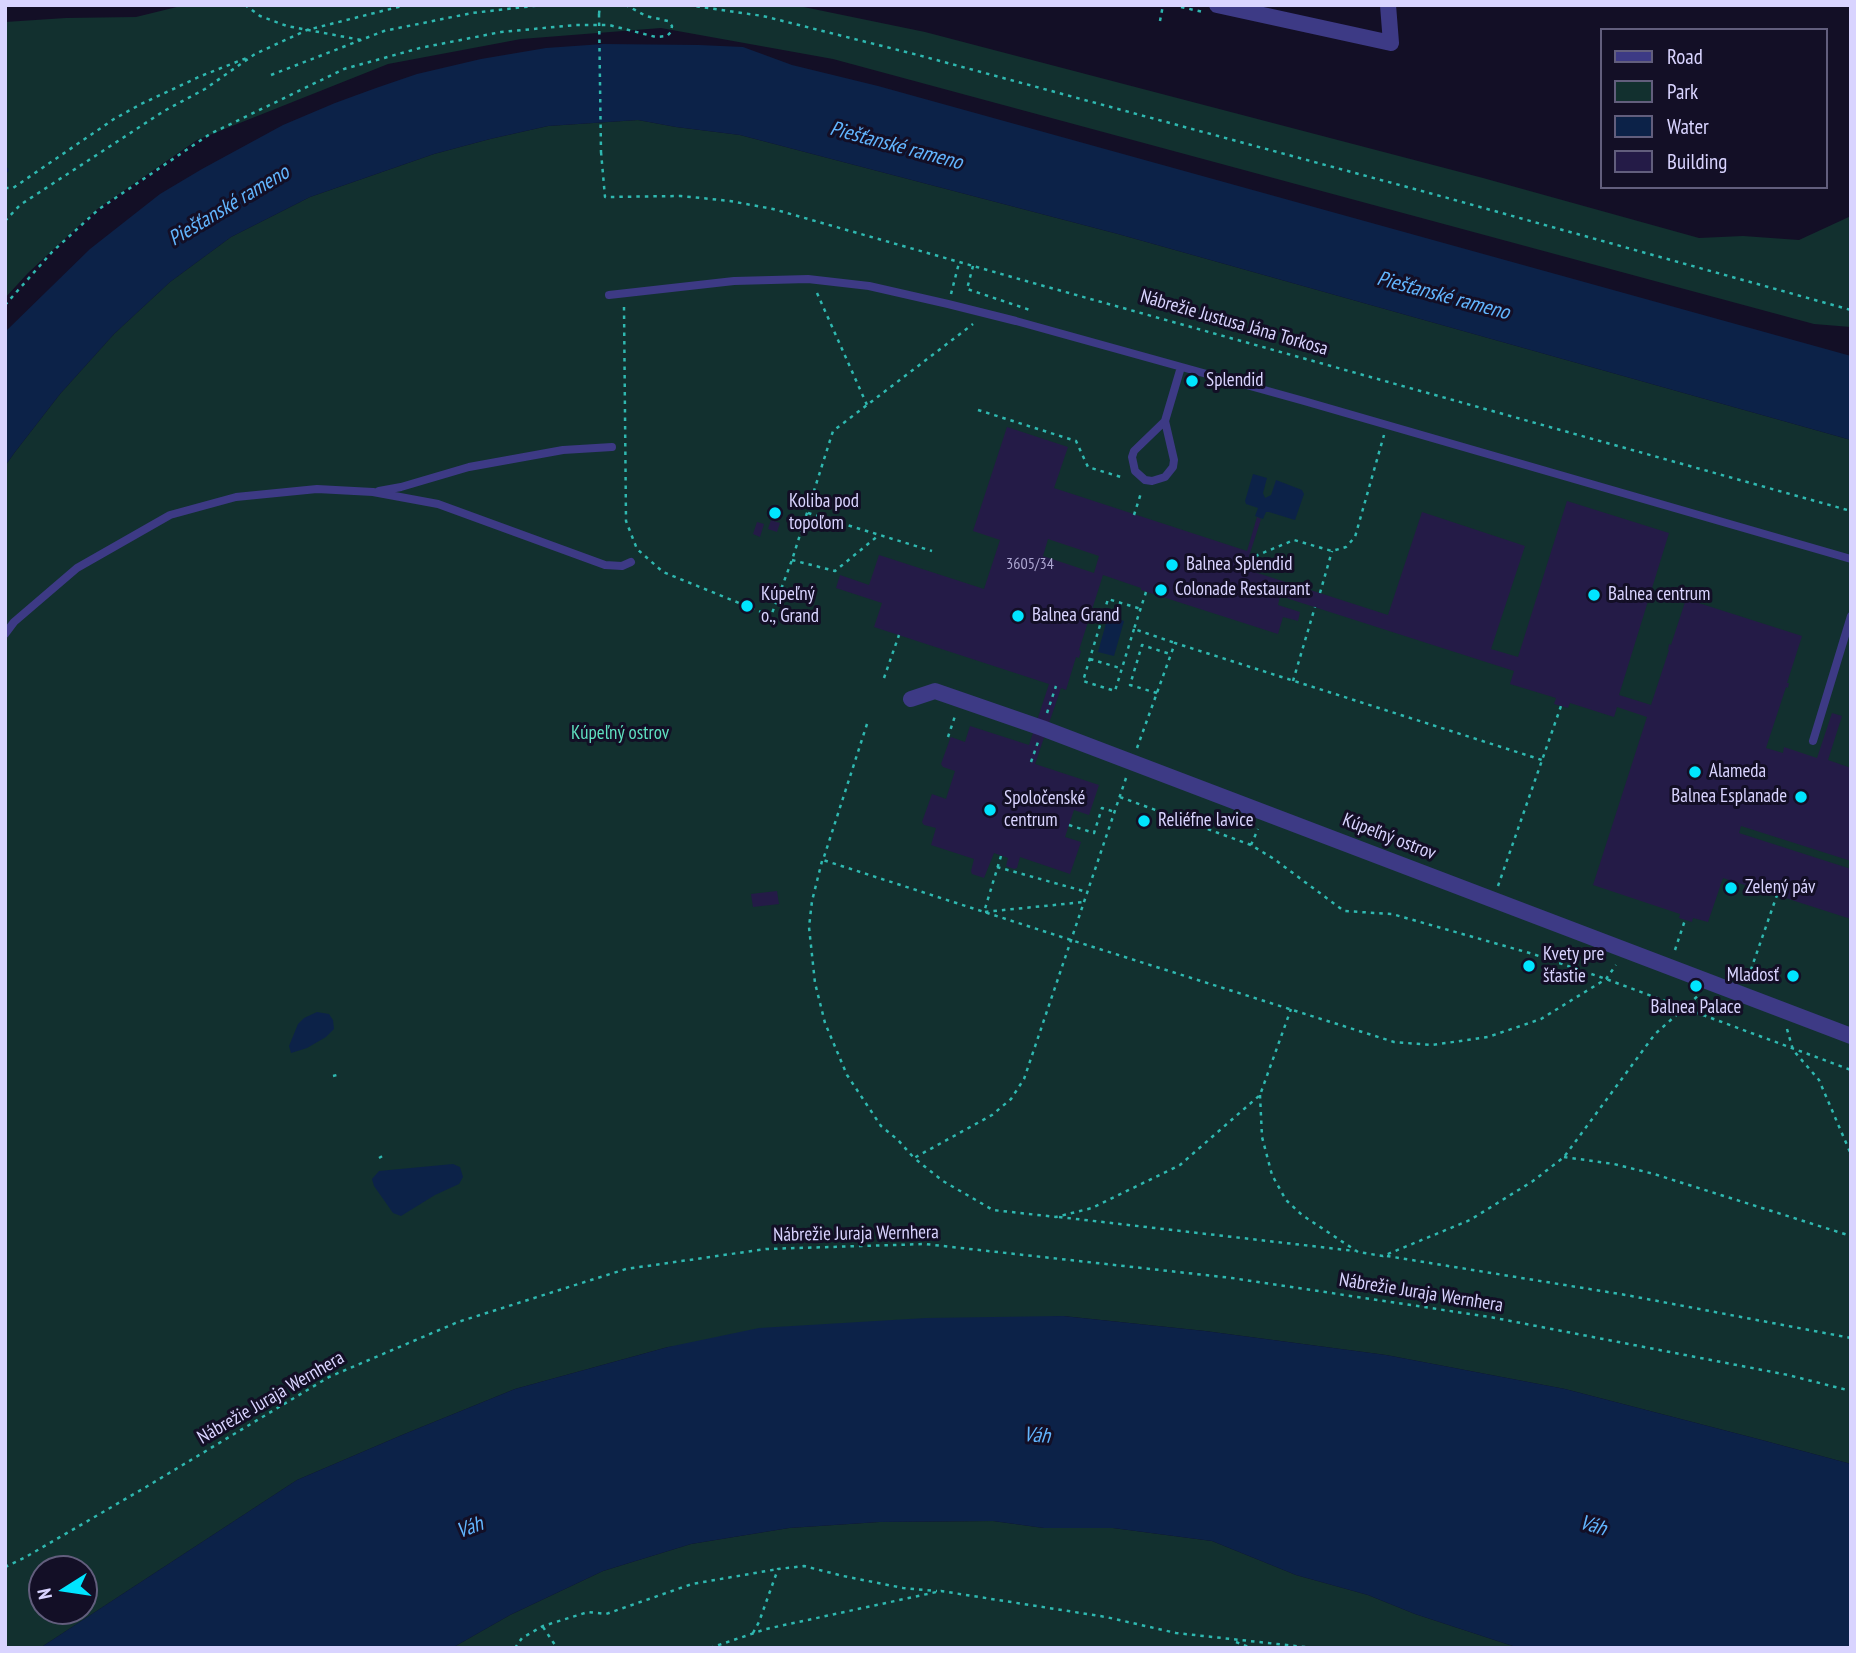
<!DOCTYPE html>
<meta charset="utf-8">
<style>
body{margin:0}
#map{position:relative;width:1856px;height:1653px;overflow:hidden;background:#130f26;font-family:"PT Sans Narrow",sans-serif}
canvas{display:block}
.frame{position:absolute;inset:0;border:7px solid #d9d4ff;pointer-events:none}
.legend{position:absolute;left:1600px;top:28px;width:228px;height:161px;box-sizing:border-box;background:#130f26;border:2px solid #625e7d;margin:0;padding:9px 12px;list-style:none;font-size:21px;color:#d9d4ff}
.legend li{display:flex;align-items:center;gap:14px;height:35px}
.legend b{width:35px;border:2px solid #625e7d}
.north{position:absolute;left:28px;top:1555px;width:70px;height:70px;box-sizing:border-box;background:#130f26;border:2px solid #625e7d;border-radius:50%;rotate:258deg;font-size:19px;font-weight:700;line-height:28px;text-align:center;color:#d9d4ff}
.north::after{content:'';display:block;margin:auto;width:24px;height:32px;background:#00e5ff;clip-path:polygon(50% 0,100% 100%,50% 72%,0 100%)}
</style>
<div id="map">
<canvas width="1856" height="1653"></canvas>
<div class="frame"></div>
<ul class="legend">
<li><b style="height:9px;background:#3d3a85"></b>Road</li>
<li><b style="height:19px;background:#12302f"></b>Park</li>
<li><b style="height:19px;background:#0c2248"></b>Water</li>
<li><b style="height:19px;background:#241b47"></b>Building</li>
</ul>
<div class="north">N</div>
</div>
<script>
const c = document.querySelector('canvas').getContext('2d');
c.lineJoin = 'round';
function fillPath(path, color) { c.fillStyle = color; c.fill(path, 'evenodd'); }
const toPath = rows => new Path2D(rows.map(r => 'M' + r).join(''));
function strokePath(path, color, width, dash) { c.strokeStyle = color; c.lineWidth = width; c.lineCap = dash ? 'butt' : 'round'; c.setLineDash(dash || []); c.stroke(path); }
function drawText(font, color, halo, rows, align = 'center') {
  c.font = font + ' "PT Sans Narrow",sans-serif'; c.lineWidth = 6; c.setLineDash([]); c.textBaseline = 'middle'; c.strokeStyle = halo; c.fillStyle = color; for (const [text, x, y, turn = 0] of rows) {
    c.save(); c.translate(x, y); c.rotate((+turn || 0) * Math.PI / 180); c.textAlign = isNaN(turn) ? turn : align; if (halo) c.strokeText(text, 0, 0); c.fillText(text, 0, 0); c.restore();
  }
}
const green = toPath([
 [185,5,794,5,925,32,1483,178,1699,238,1743,236,1799,240,1851,216,1851,327,1814,324,833,59,661,28,521,39,388,64,197,140,96,210,28,273,5,298,5,22,66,18,136,17],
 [638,120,676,127,740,135,1118,234,1851,440,1851,1464,1758,1439,1565,1389,1386,1355,1205,1331,1063,1316,668,1347,515,1389,402,1435,297,1480,40,1648,5,1648,5,466,15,452,60,394,114,334,170,282,231,237,310,197,434,154,490,139,548,126],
 [42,1569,84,1569,84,1611,42,1611],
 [993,1521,1044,1528,1113,1528,1212,1541,1296,1575,1368,1595,1415,1614,1519,1648,452,1648,510,1615,603,1571,691,1544,789,1528,879,1522]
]);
const water = toPath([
 [603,44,699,45,743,47,792,65,878,86,1851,356,1851,440,1118,234,740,135,676,127,638,120,548,126,490,139,434,154,310,197,231,237,170,282,114,334,60,394,15,452,5,466,5,332,90,249,160,194,202,169,283,125,335,103,376,88,417,74,481,59,546,48],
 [1253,474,1267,478,1263,493,1265,498,1271,495,1276,480,1302,490,1304,494,1295,520,1269,512,1266,512,1263,519,1255,516,1258,508,1246,504,1245,501],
 [1108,616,1124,621,1114,656,1098,652],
 [317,1012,329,1014,333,1020,334,1029,326,1037,307,1048,291,1053,289,1046,298,1024,304,1018],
 [453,1164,460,1167,463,1177,459,1184,435,1195,401,1216,393,1213,374,1186,372,1179,379,1171],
 [1063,1316,1205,1331,1386,1355,1565,1389,1758,1439,1851,1464,1851,1648,1519,1648,1415,1614,1368,1595,1296,1575,1212,1541,1113,1528,1044,1528,993,1521,879,1522,789,1528,691,1544,603,1571,510,1615,452,1648,40,1648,297,1480,402,1435,515,1389,668,1347,759,1328,926,1318]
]);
const stream = toPath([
 [5,170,6,170]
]);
const building = toPath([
 [1007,427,1068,447,1054,488,1247,551,1257,517,1261,519,1245,569,1388,615,1422,512,1525,546,1491,649,1518,657,1567,501,1669,533,1619,695,1651,705,1669,650,1668,650,1669,644,1671,645,1686,599,1802,636,1787,683,1789,683,1788,688,1786,687,1766,748,1783,753,1784,747,1817,758,1832,713,1842,716,1828,760,1851,768,1851,861,1741,826,1739,833,1851,869,1851,919,1723,878,1708,922,1693,918,1692,922,1679,918,1680,914,1593,885,1647,717,1617,707,1614,717,1570,703,1568,708,1554,704,1556,698,1510,684,1514,671,1280,596,1278,605,1300,612,1298,621,1283,617,1278,634,1141,590,1141,588,1103,575,1079,650,1081,651,1079,658,1076,657,1066,690,1061,688,1035,764,1099,785,1089,815,1074,810,1065,837,1081,842,1070,874,1020,857,1017,868,1014,869,1006,866,1008,858,994,853,984,878,972,874,971,871,974,859,931,845,936,828,924,825,922,822,932,794,946,799,955,771,943,767,941,764,950,739,951,737,965,742,970,726,1029,745,1049,684,874,627,882,603,836,588,840,575,869,585,879,555,984,589,1000,540,973,531],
 [1048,539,1099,556,1094,573,1043,556],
 [771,520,780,523,777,532,768,529],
 [757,522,764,524,760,537,753,534],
 [777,891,779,904,753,907,751,894]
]);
const path = toPath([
 [245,5,260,16,287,26,361,40],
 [688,5,763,16,918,55,1444,197,1851,310],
 [1181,7,1203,12],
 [599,14,600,5],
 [1160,21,1163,5],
 [271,75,384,31,472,13,542,5],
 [601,152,605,197,681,196,730,201,773,209,1026,281,1851,511],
 [5,188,13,188,114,119,141,104,201,76,249,57],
 [5,221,20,205,164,111,205,89,255,54,307,30,406,5],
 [973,266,967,289,1030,310],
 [817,293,867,405],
 [951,294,959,263],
 [5,305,52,252,99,209,210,134,344,69,420,48,501,32,576,25,609,25,656,37,667,36,671,32,672,26,668,21,646,16,626,5],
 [624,307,626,521,637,549,663,572,771,616,792,560,833,431,973,324],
 [978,410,1076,441,1088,467,1124,478],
 [808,513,932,551],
 [1134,515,1141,493],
 [792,560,835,571,879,535],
 [1249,571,1253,557,1294,540,1332,551,1346,547,1355,537,1384,435],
 [1146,592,1134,629,1175,643],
 [1320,593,1332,551],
 [1134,629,1115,691,1083,681,1108,599,1141,609],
 [1090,659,1120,668],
 [884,678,899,635],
 [1293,681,1315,607],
 [1157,693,1130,685,1142,645,1170,654],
 [1047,713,1056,686],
 [867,724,823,860,1071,940,1394,1042,1432,1045,1488,1037,1541,1019,1606,979,1616,965],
 [948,737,955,716],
 [1137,748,1175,643,1542,760],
 [1031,762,1038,742],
 [1126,778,1024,1079,1011,1099,992,1115,914,1158,943,1181,993,1210,1056,1217,1092,1208,1180,1165,1260,1095,1291,1009],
 [1120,797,1251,845,1274,859,1344,911,1392,914,1533,954,1606,979,1851,1070],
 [1069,825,1094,833,1102,808,1115,812],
 [1251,845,1258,829],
 [1001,856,984,912,1084,902],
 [822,861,812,901,809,927,815,983,825,1023,847,1075,881,1126,898,1140,914,1158],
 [997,867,1087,892],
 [1498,886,1561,706],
 [1675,950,1685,920],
 [1748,978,1777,895],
 [1787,1029,1793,1050,1819,1080,1850,1152,1851,1159],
 [333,1076,341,1074],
 [1260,1095,1262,1137,1272,1175,1286,1200,1302,1215,1358,1252,1383,1256,1470,1220,1533,1181,1564,1157,1655,1034,1700,994],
 [1564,1157,1614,1164,1654,1174,1851,1236],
 [379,1158,386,1154],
 [1059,1217,1355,1251],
 [1387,1256,1626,1295,1851,1338],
 [5,1567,24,1558,146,1487,329,1377,458,1322,626,1269,766,1249,925,1244,1232,1278,1490,1317,1788,1375,1851,1391],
 [543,1627,557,1648],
 [753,1633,759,1622,778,1569,804,1566,843,1576,903,1588,937,1591],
 [1236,1642,1251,1648],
 [515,1648,522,1638,543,1626,588,1612,606,1614,692,1584,778,1569],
 [710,1648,766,1629,941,1591,1106,1617,1176,1633,1314,1648]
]);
const lane = toPath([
 [609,295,734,281,808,279,869,286,948,304,1016,321,1304,401,1851,559],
 [1165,421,1174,460,1173,467,1165,477,1152,481,1145,480,1135,471,1132,457,1134,451,1165,421],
 [1165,421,1181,367],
 [379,491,401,487,469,467,563,450,612,447],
 [5,634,14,622,77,568,170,515,236,497,317,489,373,492,438,504,605,565,622,566,631,562],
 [1813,741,1851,616]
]);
const street = toPath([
 [1217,5,1391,43,1388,5],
 [911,699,935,691,1042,728,1851,1036]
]);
const pathBridge = toPath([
 [599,14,601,152]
]);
const markers = [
 [1192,381,7,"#00e5ff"],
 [775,513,7,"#00e5ff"],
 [1172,565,7,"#00e5ff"],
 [1161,590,7,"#00e5ff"],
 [1594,595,7,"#00e5ff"],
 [747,606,7,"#00e5ff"],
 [1018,616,7,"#00e5ff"],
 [1695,772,7,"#00e5ff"],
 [1801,797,7,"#00e5ff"],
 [990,810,7,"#00e5ff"],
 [1144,821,7,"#00e5ff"],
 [1731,888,7,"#00e5ff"],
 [1529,966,7,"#00e5ff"],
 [1793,976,7,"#00e5ff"],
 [1696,986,7,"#00e5ff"]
];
const numberNames = [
 ["3605/34",1030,564]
];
const streetNames = [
 ["Nábrežie Justusa Jána Torkosa",1234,323,16],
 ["Kúpeľný ostrov",1389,837,21],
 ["Nábrežie Juraja Wernhera",856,1234,-1],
 ["Nábrežie Juraja Wernhera",1421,1293,9],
 ["Nábrežie Juraja Wernhera",271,1398,-30]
];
const poiNames = [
 ["Splendid",1206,381],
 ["Koliba pod",789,502],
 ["topoľom",789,524],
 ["Balnea Splendid",1186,565],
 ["Colonade Restaurant",1175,590],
 ["Kúpeľný",761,595],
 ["o., Grand",761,617],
 ["Balnea centrum",1608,595],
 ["Balnea Grand",1032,616],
 ["Alameda",1709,772],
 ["Balnea Esplanade",1787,797,"right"],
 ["Spoločenské",1004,799],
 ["centrum",1004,821],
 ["Reliéfne lavice",1158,821],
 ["Zelený páv",1745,888],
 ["Kvety pre",1543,955],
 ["šťastie",1543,977],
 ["Mladosť",1779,976,"right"],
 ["Balnea Palace",1696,1008,"center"]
];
const parkNames = [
 ["Kúpeľný ostrov",620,734]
];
const waterNames = [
 ["Piešťanské rameno",896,146,15],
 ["Piešťanské rameno",229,206,-31],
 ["Piešťanské rameno",1443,296,15],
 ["Váh",1037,1436,4],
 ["Váh",1593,1526,17],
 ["Váh",470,1528,-20]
];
fillPath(green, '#12302f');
fillPath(water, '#0c2248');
strokePath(stream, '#0c2248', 5);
fillPath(building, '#241b47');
strokePath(path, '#2fb8b0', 2.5, [3.5, 5]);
strokePath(lane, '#3d3a85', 8);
strokePath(street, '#3d3a85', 16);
strokePath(pathBridge, '#2fb8b0', 2.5, [3.5, 5]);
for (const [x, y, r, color] of markers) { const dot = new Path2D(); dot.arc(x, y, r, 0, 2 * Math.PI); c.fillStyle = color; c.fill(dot); strokePath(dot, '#130f26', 2.5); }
drawText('16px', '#aca6d1', null, numberNames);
drawText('19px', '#d9d4ff', '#130f26', streetNames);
drawText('19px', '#d9d4ff', '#130f26', poiNames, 'left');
drawText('19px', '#5fe0c0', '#130f26', parkNames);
drawText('italic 21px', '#62b6ff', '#130f26', waterNames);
</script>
